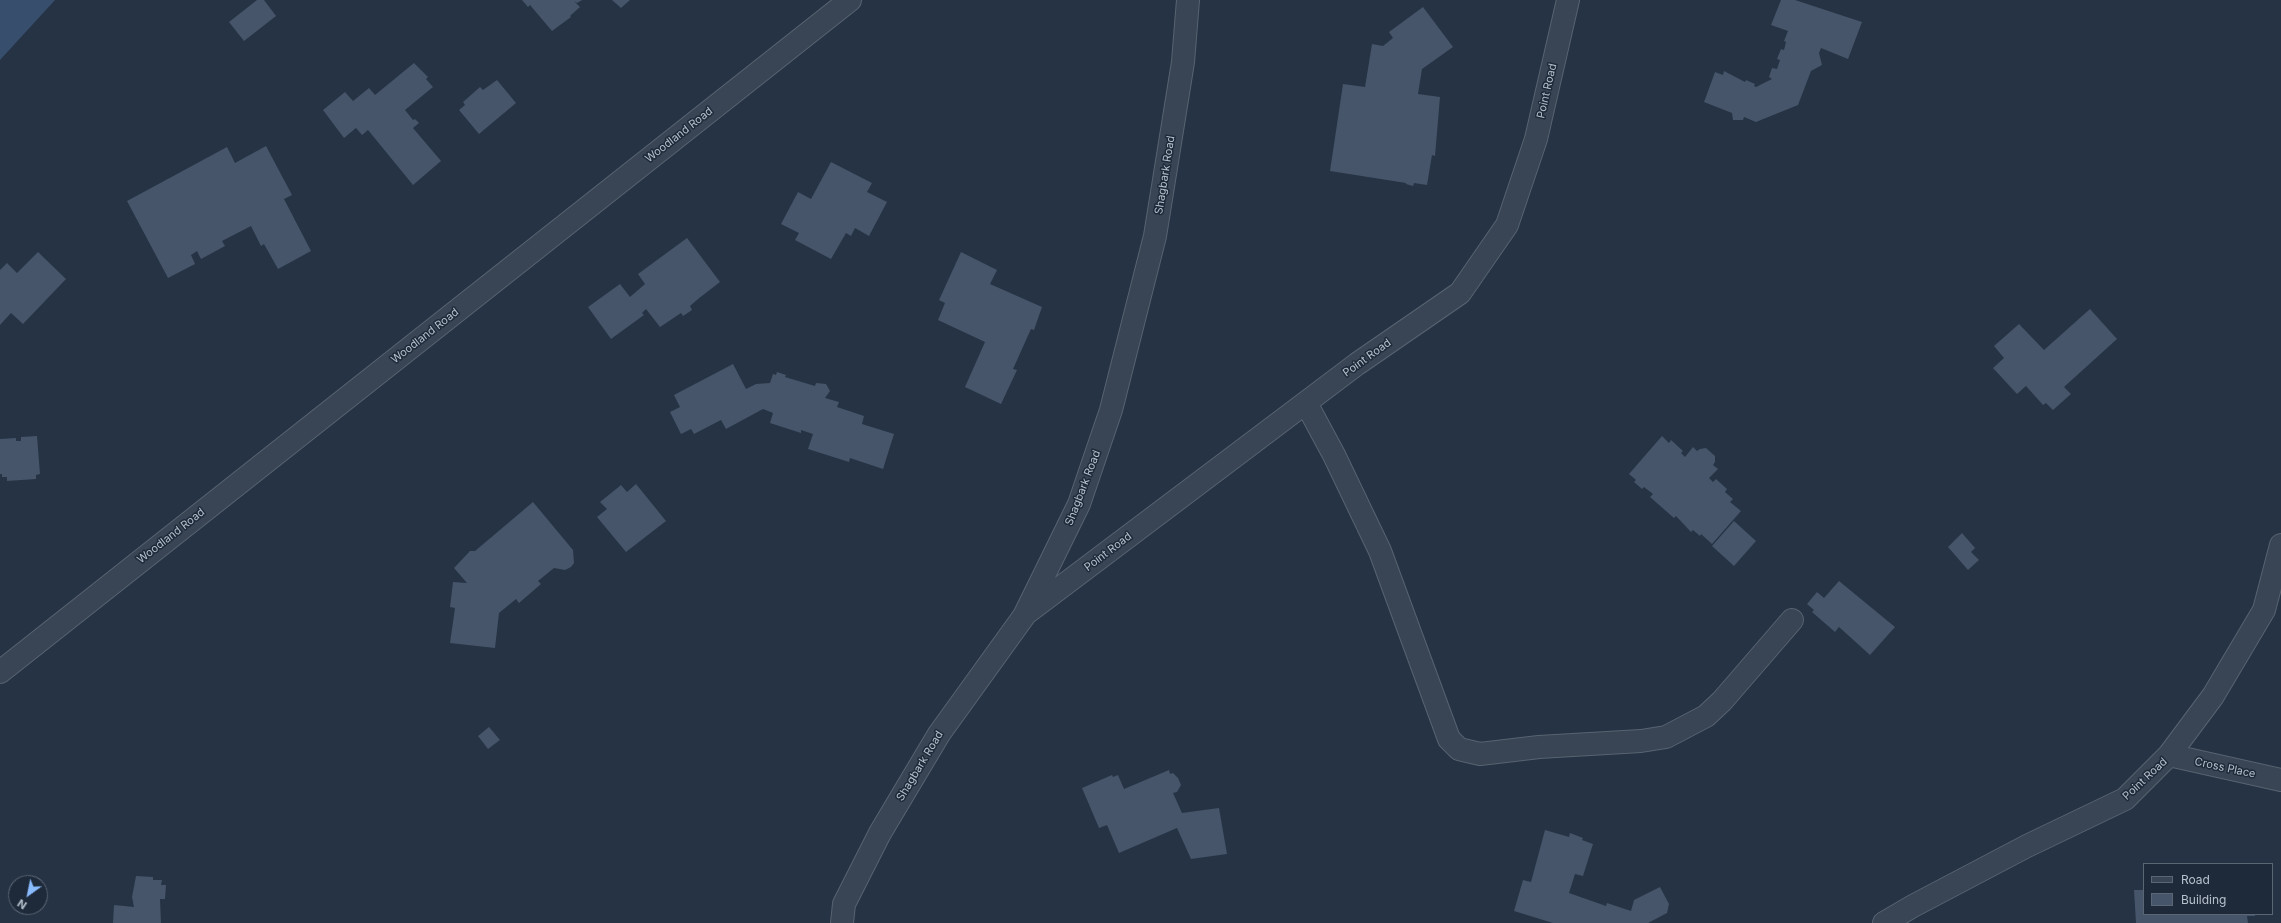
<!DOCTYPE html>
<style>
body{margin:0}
#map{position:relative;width:2281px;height:923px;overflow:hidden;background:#253345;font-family:Inter,sans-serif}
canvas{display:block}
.legend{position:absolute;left:2143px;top:863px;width:130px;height:52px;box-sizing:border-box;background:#1e2a39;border:1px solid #5b6674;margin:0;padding:5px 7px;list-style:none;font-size:12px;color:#b7c0cd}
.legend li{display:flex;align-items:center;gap:8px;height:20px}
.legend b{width:20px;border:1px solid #5b6674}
.north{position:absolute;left:8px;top:875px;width:40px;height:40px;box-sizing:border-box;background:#1e2a39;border:1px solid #5b6674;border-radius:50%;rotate:213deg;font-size:11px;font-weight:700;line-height:16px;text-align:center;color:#b7c0cd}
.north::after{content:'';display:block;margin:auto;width:14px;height:18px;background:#8abbff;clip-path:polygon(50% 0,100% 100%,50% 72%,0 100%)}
</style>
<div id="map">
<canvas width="2281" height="923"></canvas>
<ul class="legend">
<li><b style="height:5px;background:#394554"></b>Road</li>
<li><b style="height:11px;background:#465569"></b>Building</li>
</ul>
<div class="north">N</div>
</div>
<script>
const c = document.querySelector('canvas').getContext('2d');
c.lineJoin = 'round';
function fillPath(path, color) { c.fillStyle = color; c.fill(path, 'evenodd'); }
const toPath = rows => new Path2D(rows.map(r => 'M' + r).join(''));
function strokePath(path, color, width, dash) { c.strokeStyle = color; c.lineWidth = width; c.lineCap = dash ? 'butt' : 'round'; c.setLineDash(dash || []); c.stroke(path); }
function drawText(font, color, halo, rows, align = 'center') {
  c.font = font + ' Inter,sans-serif'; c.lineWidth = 3; c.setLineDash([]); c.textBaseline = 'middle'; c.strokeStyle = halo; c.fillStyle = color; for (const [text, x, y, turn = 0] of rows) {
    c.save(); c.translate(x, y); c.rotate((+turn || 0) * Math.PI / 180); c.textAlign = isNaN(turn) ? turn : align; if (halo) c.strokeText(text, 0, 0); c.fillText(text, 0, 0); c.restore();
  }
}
const water = toPath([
 [0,0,55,0,0,60]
]);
const building = toPath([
 [257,0,264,0,276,16,244,41,229,22],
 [522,0,582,0,577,3,574,1,580,7,570,16,571,17,552,31,530,5,528,7],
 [612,0,630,0,621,8],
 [1781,0,1795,0,1862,22,1848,59,1821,48,1819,53,1822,65,1811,71,1798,105,1756,122,1744,117,1743,120,1733,120,1732,113,1704,102,1715,72,1723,75,1724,71,1745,82,1746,80,1755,84,1754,86,1756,87,1772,79,1769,77,1772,68,1777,69,1780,60,1777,59,1781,49,1784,50,1786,42,1784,41,1788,31,1771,25],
 [1423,7,1453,47,1422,69,1418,94,1440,97,1435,156,1432,155,1427,185,1414,183,1413,186,1406,184,1406,183,1330,171,1343,84,1365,87,1372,44,1383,46,1393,38,1389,32],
 [414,63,428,77,426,79,433,87,405,110,413,120,415,119,419,123,413,128,441,161,413,185,368,130,362,135,356,128,344,138,323,110,345,92,353,101,369,88,375,95],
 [497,80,516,103,479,134,459,110,465,105,463,102,480,87,483,90],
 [266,146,292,195,284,199,311,251,278,269,264,244,261,246,251,226,222,241,225,246,201,259,197,251,191,255,195,264,168,278,127,201,227,147,235,163],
 [831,162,872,183,867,192,887,202,869,236,855,228,851,236,846,233,831,259,795,240,799,233,781,224,798,192,811,199],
 [687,238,720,282,698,299,690,306,692,310,683,316,681,313,660,327,646,309,642,313,644,315,611,339,588,307,620,284,630,297,645,284,638,274],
 [38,252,66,279,23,324,11,313,0,325,0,270,7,263,17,273],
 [961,252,997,270,990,284,1042,307,1034,330,1031,329,1013,369,1017,370,1001,404,965,387,985,342,938,320,945,303,939,300],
 [2090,309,2117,339,2064,387,2071,394,2053,410,2046,403,2043,405,2026,386,2017,394,1993,368,2004,358,1994,346,2019,324,2044,350],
 [733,364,746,389,756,384,770,383,773,374,776,375,777,372,786,375,785,377,815,386,816,383,826,384,830,391,825,398,839,402,837,407,864,416,862,424,894,434,883,469,850,458,849,462,808,449,813,434,801,430,801,433,770,423,773,413,763,409,726,429,721,420,694,434,691,429,681,434,670,412,680,407,674,395],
 [37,436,40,474,36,475,36,479,7,481,7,477,2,477,2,474,0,474,0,439,16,438,16,441,21,441,21,437],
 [1662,436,1669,443,1671,440,1683,451,1681,453,1685,457,1693,447,1697,451,1700,449,1706,448,1715,456,1715,462,1713,465,1718,469,1709,478,1713,482,1716,479,1727,489,1725,492,1733,499,1730,502,1741,511,1712,544,1701,534,1700,536,1693,530,1691,532,1676,516,1674,518,1650,497,1653,494,1644,487,1642,489,1634,482,1636,480,1629,474],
 [636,484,666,521,626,552,597,517,607,509,600,502,621,485,627,492],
 [533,502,573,550,574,563,571,567,565,570,554,568,538,581,541,584,519,603,516,599,499,613,495,648,450,643,455,608,450,607,453,582,467,583,454,568,470,551,475,551],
 [1734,521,1756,541,1734,566,1712,546],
 [1962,533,1975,548,1971,552,1979,560,1968,570,1948,547],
 [1839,581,1895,627,1870,655,1839,627,1835,632,1812,612,1814,610,1807,604,1817,592,1824,598],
 [489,727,500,740,488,749,478,736],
 [1169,770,1170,774,1173,773,1178,778,1181,785,1177,792,1173,793,1182,813,1219,808,1227,854,1191,859,1177,828,1119,853,1107,825,1099,828,1082,788,1112,775,1113,777,1118,775,1124,789],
 [1545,830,1569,837,1570,833,1583,838,1582,840,1593,844,1583,876,1575,874,1569,893,1606,906,1607,903,1631,911,1634,900,1660,887,1669,904,1667,913,1648,923,1553,923,1514,911,1523,880,1531,882],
 [136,876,153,877,153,880,162,880,161,885,166,885,165,899,160,899,161,923,113,923,114,905,134,907,132,897],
 [2134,890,2144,890,2144,914,2255,914,2255,916,2247,916,2248,923,2136,923]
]);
const minor = toPath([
 [1306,403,1334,455,1380,551,1449,739,1459,749,1480,754,1539,747,1641,741,1666,737,1706,716,1722,701,1792,620],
 [1028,612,1357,364,1460,293,1507,225,1536,139,1568,0],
 [0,672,850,0],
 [2169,755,2281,780],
 [842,923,844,904,880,833,939,734,1024,616,1079,504,1111,410,1155,236,1183,62,1188,0],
 [1884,923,1913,906,2027,846,2125,799,2169,755,2213,696,2264,610,2281,545]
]);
const streetNames = [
 ["Point Road",1547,91,-77],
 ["Woodland Road",679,135,-38],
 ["Shagbark Road",1165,175,-81],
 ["Woodland Road",425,336,-38],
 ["Point Road",1367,358,-36],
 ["Shagbark Road",1083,488,-69],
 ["Woodland Road",171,536,-38],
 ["Point Road",1108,552,-37],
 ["Shagbark Road",920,766,-59],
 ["Cross Place",2225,768,12],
 ["Point Road",2145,779,-43]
];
fillPath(water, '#374f6d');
fillPath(building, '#465569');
strokePath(minor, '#586371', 24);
strokePath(minor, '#394554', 22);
drawText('11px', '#b7c0cd', '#1e2a39', streetNames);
</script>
